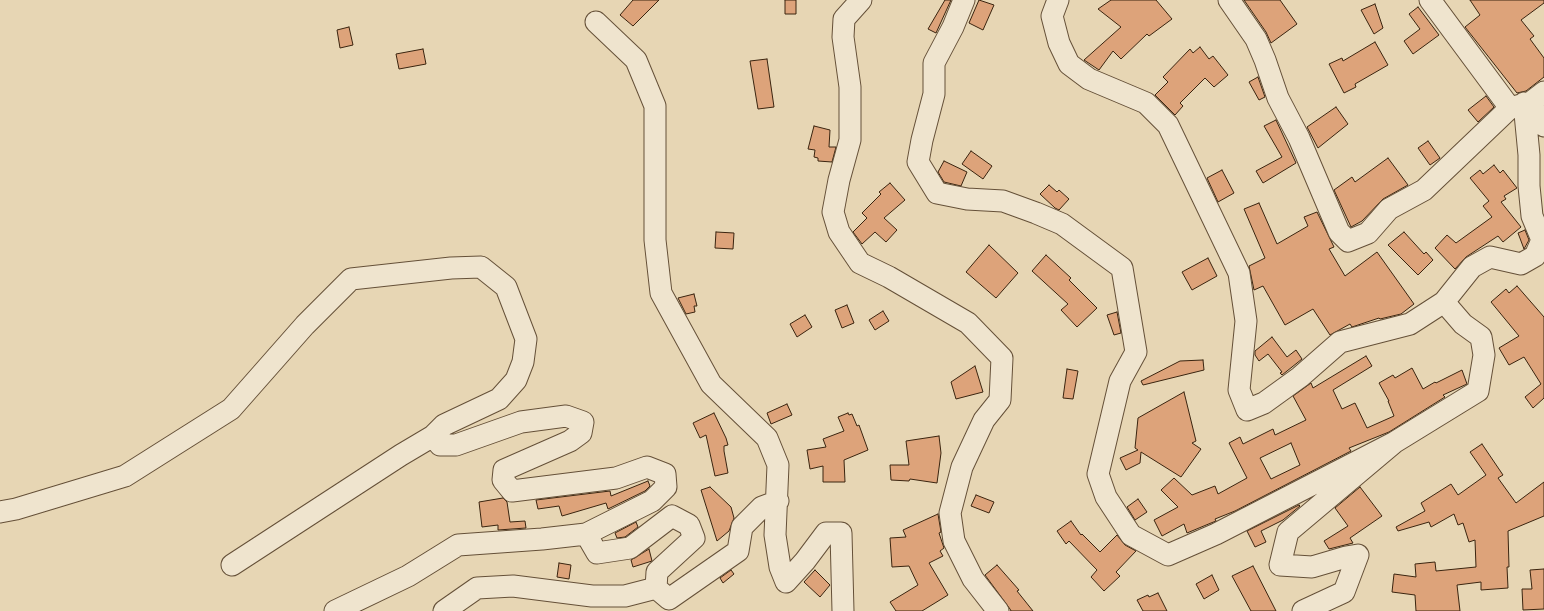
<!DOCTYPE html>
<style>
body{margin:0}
canvas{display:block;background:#e7d6b4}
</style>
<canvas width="1544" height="611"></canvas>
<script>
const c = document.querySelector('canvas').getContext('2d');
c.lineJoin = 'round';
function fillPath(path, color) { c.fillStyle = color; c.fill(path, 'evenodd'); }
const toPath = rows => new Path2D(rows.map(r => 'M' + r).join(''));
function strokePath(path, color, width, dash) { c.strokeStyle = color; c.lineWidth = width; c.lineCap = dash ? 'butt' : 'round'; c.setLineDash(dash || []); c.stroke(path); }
const building = toPath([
 [633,0,659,0,633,26,620,15,633,0],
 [785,0,796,0,796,14,785,14,785,0],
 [945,0,951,0,936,33,928,29,945,0],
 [979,0,994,5,983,30,969,23,979,0],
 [1111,0,1156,0,1172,19,1149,36,1147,34,1121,59,1113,51,1099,70,1084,60,1121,27,1098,9,1111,0],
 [1244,0,1280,0,1297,24,1271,43,1266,32,1244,0],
 [1470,0,1544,0,1544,3,1521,20,1534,36,1530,39,1544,58,1544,77,1526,91,1517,93,1465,27,1480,15,1470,0],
 [1375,4,1383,28,1374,34,1361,10,1375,4],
 [1418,7,1439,35,1413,54,1404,41,1420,29,1409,14,1418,7],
 [349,27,353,45,340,48,337,30,349,27],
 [1375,42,1388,65,1355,84,1356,87,1344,93,1329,64,1342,58,1343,61,1375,42],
 [1200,47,1209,59,1213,56,1228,75,1214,87,1205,78,1180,103,1183,106,1175,115,1155,95,1168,82,1163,77,1190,49,1193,53,1200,47],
 [423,49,426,64,399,69,396,54,423,49],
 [767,59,774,107,758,109,750,61,767,59],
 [1258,77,1265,97,1259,100,1249,82,1258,77],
 [1486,96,1494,107,1478,122,1468,110,1486,96],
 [1336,107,1348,124,1318,148,1307,127,1336,107],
 [1276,120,1296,163,1263,183,1256,171,1282,157,1264,126,1276,120],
 [814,126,830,130,829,147,836,147,832,162,818,161,818,158,814,157,815,150,808,149,814,126],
 [1428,141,1440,158,1430,165,1418,148,1428,141],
 [971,151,992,166,983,179,962,164,971,151],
 [1388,158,1408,185,1383,199,1362,221,1351,227,1334,190,1352,177,1355,182,1388,158],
 [944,161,967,172,961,186,944,182,938,172,944,161],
 [1494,165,1500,173,1503,170,1517,188,1504,196,1506,199,1501,202,1521,227,1503,242,1498,236,1466,257,1455,269,1435,248,1447,235,1456,243,1492,217,1483,206,1489,201,1470,178,1480,170,1483,174,1494,165],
 [1222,170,1234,193,1218,202,1207,178,1222,170],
 [890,183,905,200,884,218,897,230,886,242,875,232,862,244,853,232,867,218,862,213,881,194,879,192,890,183],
 [1049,185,1057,192,1059,190,1069,199,1059,210,1055,208,1040,194,1049,185],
 [1259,203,1277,244,1308,226,1304,217,1317,212,1334,247,1329,249,1345,276,1377,252,1414,304,1401,314,1380,319,1379,318,1352,327,1350,324,1330,335,1313,309,1285,325,1263,286,1254,290,1249,266,1265,258,1244,209,1259,203],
 [1525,230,1529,240,1524,249,1518,233,1525,230],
 [716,232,734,233,733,249,715,248,716,232],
 [1404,232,1424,254,1426,252,1433,260,1418,275,1388,245,1404,232],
 [989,245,1018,273,996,298,966,272,989,245],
 [1046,255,1071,278,1069,280,1097,308,1077,327,1061,310,1068,304,1032,271,1046,255],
 [1208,258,1217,276,1192,290,1182,272,1208,258],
 [1517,286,1544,317,1544,398,1533,408,1525,397,1541,384,1524,357,1509,365,1499,348,1519,336,1491,302,1506,289,1509,293,1517,286],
 [694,294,697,306,694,306,695,312,686,314,678,298,694,294],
 [847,305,854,323,842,328,835,310,847,305],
 [883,311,889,321,875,330,869,320,883,311],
 [1117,312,1121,333,1114,335,1107,315,1117,312],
 [805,315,812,327,797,337,790,324,805,315],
 [1272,337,1287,357,1296,350,1302,359,1282,375,1280,373,1282,372,1268,354,1259,361,1255,355,1255,351,1272,337],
 [1366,356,1372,366,1333,390,1342,409,1355,403,1367,428,1394,416,1388,401,1389,401,1379,383,1393,375,1395,378,1412,368,1423,389,1435,382,1436,383,1462,370,1467,384,1443,395,1445,397,1389,432,1349,448,1351,451,1235,511,1215,519,1216,521,1211,523,1187,533,1184,524,1162,536,1154,520,1178,507,1161,490,1174,478,1192,495,1215,486,1218,494,1247,478,1229,443,1240,437,1243,444,1273,429,1275,435,1306,420,1293,396,1311,383,1313,388,1366,356],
 [1291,443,1300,465,1271,479,1260,458,1291,443],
 [1203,360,1204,370,1143,385,1141,381,1180,361,1203,360],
 [975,366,983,392,956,399,951,382,975,366],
 [1067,369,1078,371,1073,399,1063,398,1067,369],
 [1184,392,1196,441,1192,443,1201,449,1181,477,1141,452,1140,463,1126,470,1120,458,1138,450,1135,448,1138,418,1184,392],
 [787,404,792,415,771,424,767,413,787,404],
 [714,413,726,438,728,445,724,446,724,451,728,473,715,476,706,435,700,438,693,423,714,413],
 [848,413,849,415,852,414,857,426,859,425,868,450,844,460,845,482,823,482,823,466,810,469,807,450,826,447,823,439,844,431,838,417,848,413],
 [939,436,941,453,937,483,910,479,909,481,891,480,890,465,909,465,906,441,939,436],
 [1482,444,1503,475,1498,478,1516,503,1544,482,1544,516,1508,531,1509,567,1507,567,1508,588,1481,590,1481,582,1457,585,1460,611,1416,611,1415,595,1392,592,1394,574,1416,577,1415,564,1435,562,1436,571,1476,567,1475,540,1469,542,1463,523,1458,525,1454,514,1431,527,1429,522,1398,531,1396,527,1425,511,1421,503,1451,484,1458,495,1486,475,1470,452,1482,444],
 [648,481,650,486,645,491,608,509,606,503,562,516,559,506,538,509,536,500,610,491,611,496,648,481],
 [710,487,731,507,734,518,729,531,717,541,701,490,710,487],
 [1360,487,1382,516,1350,538,1353,543,1329,549,1324,541,1348,526,1335,508,1360,487],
 [976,495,994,502,989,513,971,506,976,495],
 [503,498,507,502,510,522,525,521,526,528,498,530,498,525,482,527,479,502,503,498],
 [1138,499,1147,512,1135,520,1127,507,1138,499],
 [1299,505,1300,506,1283,520,1261,531,1266,542,1255,547,1247,531,1299,505],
 [938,514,941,532,939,533,944,548,940,551,943,556,929,563,948,595,922,611,896,611,890,602,918,585,909,566,892,567,890,538,906,537,903,530,938,514],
 [1071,521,1081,535,1082,534,1100,552,1117,535,1125,545,1136,551,1116,572,1120,576,1104,591,1091,577,1097,570,1069,541,1066,544,1057,531,1071,521],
 [636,522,638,527,625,537,617,538,615,533,636,522],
 [649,549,652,561,633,567,631,560,649,549],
 [559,563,571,565,569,579,557,577,559,563],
 [997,565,1019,590,1017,591,1033,611,1011,611,1010,609,985,575,997,565],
 [1253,566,1276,611,1251,611,1232,576,1253,566],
 [1544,569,1544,609,1523,610,1522,589,1532,589,1530,570,1544,569],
 [731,570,734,574,723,583,720,578,731,570],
 [815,570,830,585,820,597,804,582,815,570],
 [1212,575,1219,590,1204,599,1196,584,1212,575],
 [1158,593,1167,611,1143,611,1137,600,1148,595,1149,597,1158,593]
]);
const minor = toPath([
 [861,0,844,19,843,37,850,87,850,140,839,180,833,212,839,232,860,263,889,277,968,323,1002,358,1000,400,984,420,962,467,950,513,954,541,973,579,998,611],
 [964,0,953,27,934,63,934,94,922,140,918,162,937,193,967,199,1003,201,1036,213,1062,224,1122,268,1136,352,1120,381,1098,474,1106,497,1131,535,1168,555,1216,534,1395,442],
 [1058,0,1052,16,1059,43,1069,64,1089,79,1146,103,1168,125,1239,273,1246,321,1239,390,1247,410,1264,403,1300,377,1340,342,1410,324,1444,302],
 [1229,0,1256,39,1265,60,1278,98,1299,138,1339,232,1348,241,1368,233,1389,209,1424,190,1510,108],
 [1430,0,1510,108,1531,102,1544,92],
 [596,22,636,60,655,106,655,240,661,293,711,384,767,438,778,465,775,535,780,567,786,582,805,561,826,533,841,533,843,611],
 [1531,102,1544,126],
 [0,512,16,509,125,476,231,409,305,325,351,279,451,268,481,267,506,287,526,339,523,362,516,380,499,399,444,425,433,436,440,445,456,445,521,422,566,416,583,422,581,433,570,441,504,470,503,480,512,491,616,478,647,467,665,474,666,487,652,501,586,534,597,553,630,548,672,516,689,525,694,538,657,572,656,588,669,599,738,551,742,527,762,507,778,501],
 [232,565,401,455,433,436],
 [335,611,408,576,458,545,542,539,586,534],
 [444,611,477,588,513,586,592,596,625,596,656,588],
 [1303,611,1344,592,1358,555,1346,557,1312,567,1280,565,1288,532,1395,442,1478,391,1484,355,1481,337,1463,324,1444,302,1472,267,1490,257,1521,264,1535,256,1542,240,1532,216,1529,186,1529,155,1524,103]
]);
fillPath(building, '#dda37a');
strokePath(building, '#3a240f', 1);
strokePath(minor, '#655038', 23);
strokePath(minor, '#efe4ce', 21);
</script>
